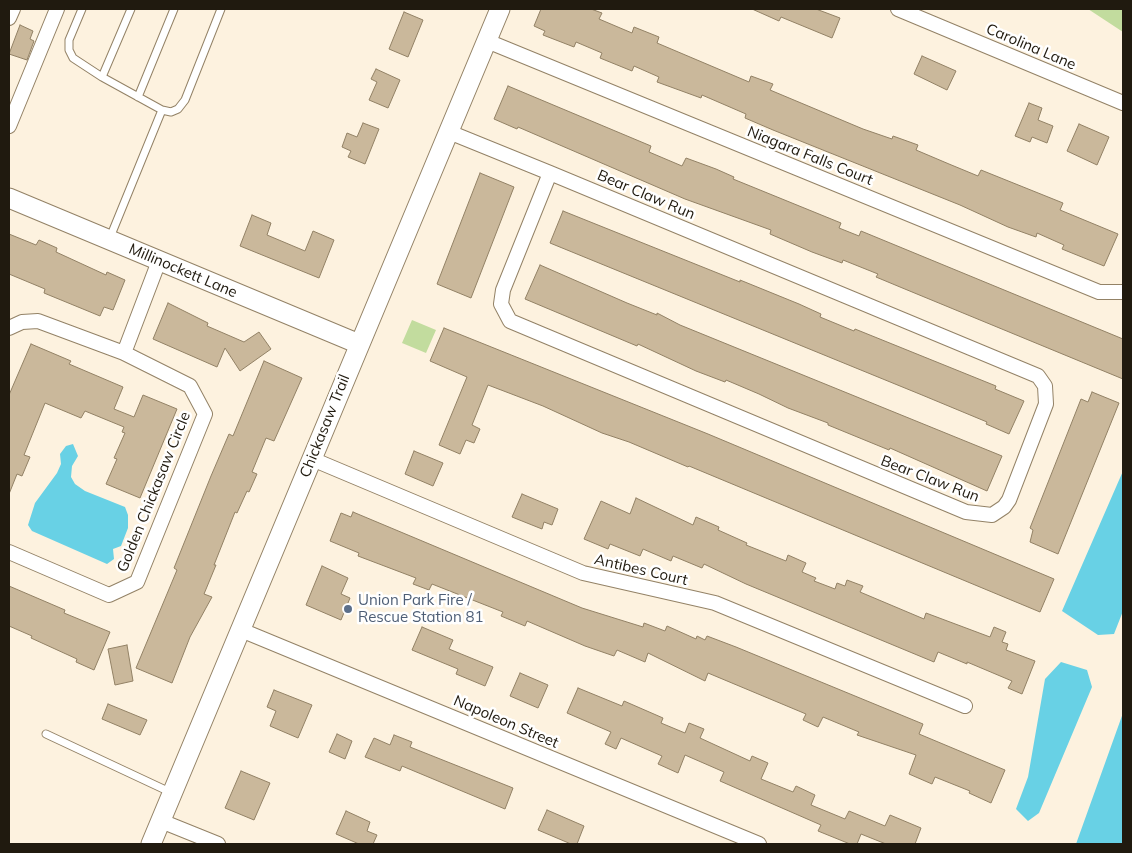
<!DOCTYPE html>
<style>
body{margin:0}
#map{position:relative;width:1132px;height:853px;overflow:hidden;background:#fdf2df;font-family:Mulish,sans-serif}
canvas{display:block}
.frame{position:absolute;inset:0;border:10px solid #201a0f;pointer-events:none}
</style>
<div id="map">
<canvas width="1132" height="853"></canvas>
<div class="frame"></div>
</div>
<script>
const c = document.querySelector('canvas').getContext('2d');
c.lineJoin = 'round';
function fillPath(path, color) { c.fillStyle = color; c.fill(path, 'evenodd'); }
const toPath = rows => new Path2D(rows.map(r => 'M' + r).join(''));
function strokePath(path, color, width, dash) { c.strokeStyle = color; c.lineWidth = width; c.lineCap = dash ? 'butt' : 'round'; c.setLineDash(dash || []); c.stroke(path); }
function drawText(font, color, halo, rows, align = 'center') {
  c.font = font + ' Mulish,sans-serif'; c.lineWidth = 5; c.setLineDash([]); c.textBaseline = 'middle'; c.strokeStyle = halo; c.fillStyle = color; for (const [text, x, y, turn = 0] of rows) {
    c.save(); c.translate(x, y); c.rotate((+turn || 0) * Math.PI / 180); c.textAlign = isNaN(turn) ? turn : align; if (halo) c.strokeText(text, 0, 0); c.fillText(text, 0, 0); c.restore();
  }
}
const green = toPath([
 [1088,9,1123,9,1123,32],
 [412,320,436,330,426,353,402,343]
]);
const water = toPath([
 [73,444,78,456,72,466,71,477,75,484,85,491,125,507,128,515,128,528,121,546,113,549,114,559,107,564,32,531,28,525,35,503,57,473,61,464,60,454,66,446],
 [1123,471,1123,611,1114,634,1098,635,1062,611],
 [1061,662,1087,670,1092,687,1039,813,1028,821,1016,809,1028,777,1045,679],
 [1123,713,1123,844,1076,844]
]);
const building = toPath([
 [541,9,591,9,602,13,599,19,632,33,634,27,659,37,657,43,749,82,751,76,773,84,770,90,863,129,892,139,893,136,918,145,916,150,949,164,978,176,981,170,1063,203,1060,210,1118,234,1104,266,1062,249,1064,245,1037,233,1036,237,1008,227,960,205,773,130,745,118,746,114,702,95,701,98,657,82,659,77,634,66,632,71,600,58,602,53,576,42,574,47,543,35,545,31,534,26,541,9],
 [752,9,816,9,840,18,832,38,781,17,779,21,752,9],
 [404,12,423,20,408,57,389,49,404,12],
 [20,25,33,31,30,39,34,41,27,60,9,54,20,25],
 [922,56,956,71,947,90,914,74,922,56],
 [376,69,400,80,388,108,369,100,377,82,371,79,376,69],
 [508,86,651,146,649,152,682,166,686,158,716,169,734,177,733,179,841,223,839,228,859,236,861,231,1123,339,1123,379,900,287,876,277,878,274,843,260,842,263,812,252,770,234,771,230,685,199,518,127,517,129,494,119,508,86],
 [1029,103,1042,108,1038,120,1053,126,1047,143,1032,137,1030,142,1015,136,1029,103],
 [363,123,379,129,365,164,348,157,351,151,342,147,347,133,357,137,363,123],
 [1079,124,1109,137,1097,165,1067,151,1079,124],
 [480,173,514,187,471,298,437,284,480,173],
 [563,211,740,282,740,280,799,304,821,314,820,317,854,331,855,329,996,386,995,389,1024,401,1009,434,986,424,987,422,922,395,550,243,563,211],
 [252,215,271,223,267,235,305,251,313,231,334,240,319,278,240,246,252,215],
 [9,234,36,245,39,240,57,248,56,252,106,275,107,272,125,280,113,310,104,307,100,316,44,293,45,289,9,274,9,234],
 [540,265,627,303,657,315,657,313,680,325,1002,456,987,491,890,448,889,450,828,425,828,423,788,408,759,394,726,380,725,382,696,371,638,344,637,346,525,299,540,265],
 [168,303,208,323,207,326,244,342,259,332,271,349,240,371,225,348,217,367,153,339,168,303],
 [444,328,708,434,1054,579,1040,612,689,466,688,467,629,442,602,433,543,406,488,385,472,425,480,429,474,443,466,440,460,454,439,445,467,377,430,361,444,328],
 [31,344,71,361,69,364,123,387,114,409,134,417,143,395,177,409,140,498,106,484,117,459,114,458,125,433,122,432,124,427,85,411,81,418,45,403,24,455,30,457,22,476,17,474,9,494,9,395,31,344],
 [264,361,302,378,274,441,266,438,252,472,257,474,249,492,247,491,237,513,235,512,214,565,216,565,204,594,212,597,190,637,172,683,136,668,177,570,174,568,211,476,229,434,233,436,264,361],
 [1092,392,1119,403,1058,554,1030,542,1033,530,1030,528,1081,399,1088,402,1092,392],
 [414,451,443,463,433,486,405,474,414,451],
 [522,494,558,509,552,525,544,522,542,529,512,517,522,494],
 [636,498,693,525,696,517,719,527,718,530,747,543,746,545,786,561,788,555,806,563,802,572,816,578,814,581,835,589,837,583,845,586,847,580,863,586,860,592,924,619,926,613,990,637,994,627,1006,632,1002,642,1008,644,1006,650,1035,661,1022,694,1008,688,1012,681,967,662,967,664,938,652,934,662,746,584,704,564,702,568,673,556,671,561,643,549,640,556,610,544,608,549,584,539,601,501,630,514,636,498],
 [353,512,582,608,643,627,644,623,665,631,667,626,696,639,697,636,705,640,707,636,736,647,923,724,919,734,1005,770,991,803,969,793,970,791,935,777,932,784,909,774,916,755,857,735,859,732,823,717,818,727,803,720,806,714,708,673,705,681,648,653,645,662,617,650,614,656,585,646,527,621,525,626,501,616,503,612,432,584,429,590,413,584,416,578,358,556,359,553,330,541,341,513,351,517,353,512],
 [322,566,348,578,341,594,350,598,341,620,306,605,322,566],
 [9,586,65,610,64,613,110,632,94,670,76,662,77,659,31,638,32,636,9,626,9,586],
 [422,627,453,640,449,649,493,667,485,686,456,674,458,669,412,650,422,627],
 [127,645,133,681,115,685,108,649,127,645],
 [520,673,548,685,538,708,510,696,520,673],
 [578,688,622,706,624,701,663,718,661,723,685,733,689,723,704,729,700,738,750,761,752,756,768,763,761,779,793,792,796,786,815,795,811,805,845,819,849,811,885,826,890,815,921,828,915,844,886,844,861,834,857,844,850,844,818,831,821,825,720,781,724,772,685,755,678,773,658,764,662,756,621,738,616,749,605,744,611,732,567,713,578,688],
 [274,690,312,705,298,738,270,726,276,711,267,707,274,690],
 [108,704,147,720,140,735,102,719,108,704],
 [337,734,352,741,345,759,329,752,337,734],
 [394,735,412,742,410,747,513,788,505,809,402,766,400,771,365,757,374,738,390,745,394,735],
 [241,771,270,783,254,820,225,808,241,771],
 [547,810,584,826,577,844,571,844,538,830,547,810],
 [346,811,370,822,367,831,377,835,373,844,359,844,336,834,346,811]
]);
const lane = toPath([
 [82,9,69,40,69,50,73,58,102,77,162,110,171,112,178,109,185,100,221,9],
 [102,77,131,9],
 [138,97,174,9],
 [109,240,162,110],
 [46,734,172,793]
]);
const street = toPath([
 [898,9,1123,103],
 [9,18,13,9],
 [487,41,1099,292,1123,292],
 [9,126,57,9],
 [449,132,550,173,1038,376,1045,386,1046,404,1009,500,1004,507,992,515,966,512,510,321,501,304,503,290,550,173],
 [9,328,22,322,38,321,124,353,190,386,205,414,137,582,109,595,9,552],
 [124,353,159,261],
 [312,459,583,573,715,603,965,706],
 [241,630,759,844],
 [161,821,218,844]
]);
const secondary = toPath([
 [9,198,359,344],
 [151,844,500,9]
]);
const markers = [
 [348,609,5,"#5c6f8a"]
];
const streetNames = [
 ["Carolina Lane",1031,47,23],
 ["Niagara Falls Court",810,156,22],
 ["Bear Claw Run",646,195,23],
 ["Millinockett Lane",183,271,23],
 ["Chickasaw Trail",325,426,-68],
 ["Bear Claw Run",930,479,21],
 ["Golden Chickasaw Circle",154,492,-68],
 ["Antibes Court",641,570,13],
 ["Napoleon Street",506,722,23]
];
const serviceNames = [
 ["Union Park Fire /",358,600],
 ["Rescue Station 81",358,617]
];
fillPath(green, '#c2dc9e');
fillPath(water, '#68d1e5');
fillPath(building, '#cab89b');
strokePath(building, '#928165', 1);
strokePath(lane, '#938266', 9);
strokePath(street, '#938266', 16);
strokePath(secondary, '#938266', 21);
strokePath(lane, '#fff', 7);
strokePath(street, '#fff', 14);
strokePath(secondary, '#fff', 19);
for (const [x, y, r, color] of markers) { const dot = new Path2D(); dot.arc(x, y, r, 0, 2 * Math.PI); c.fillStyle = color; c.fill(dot); strokePath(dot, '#fff', 2); }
drawText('15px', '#201a0f', '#fff', streetNames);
drawText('15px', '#4e5e75', '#fff', serviceNames, 'left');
</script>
